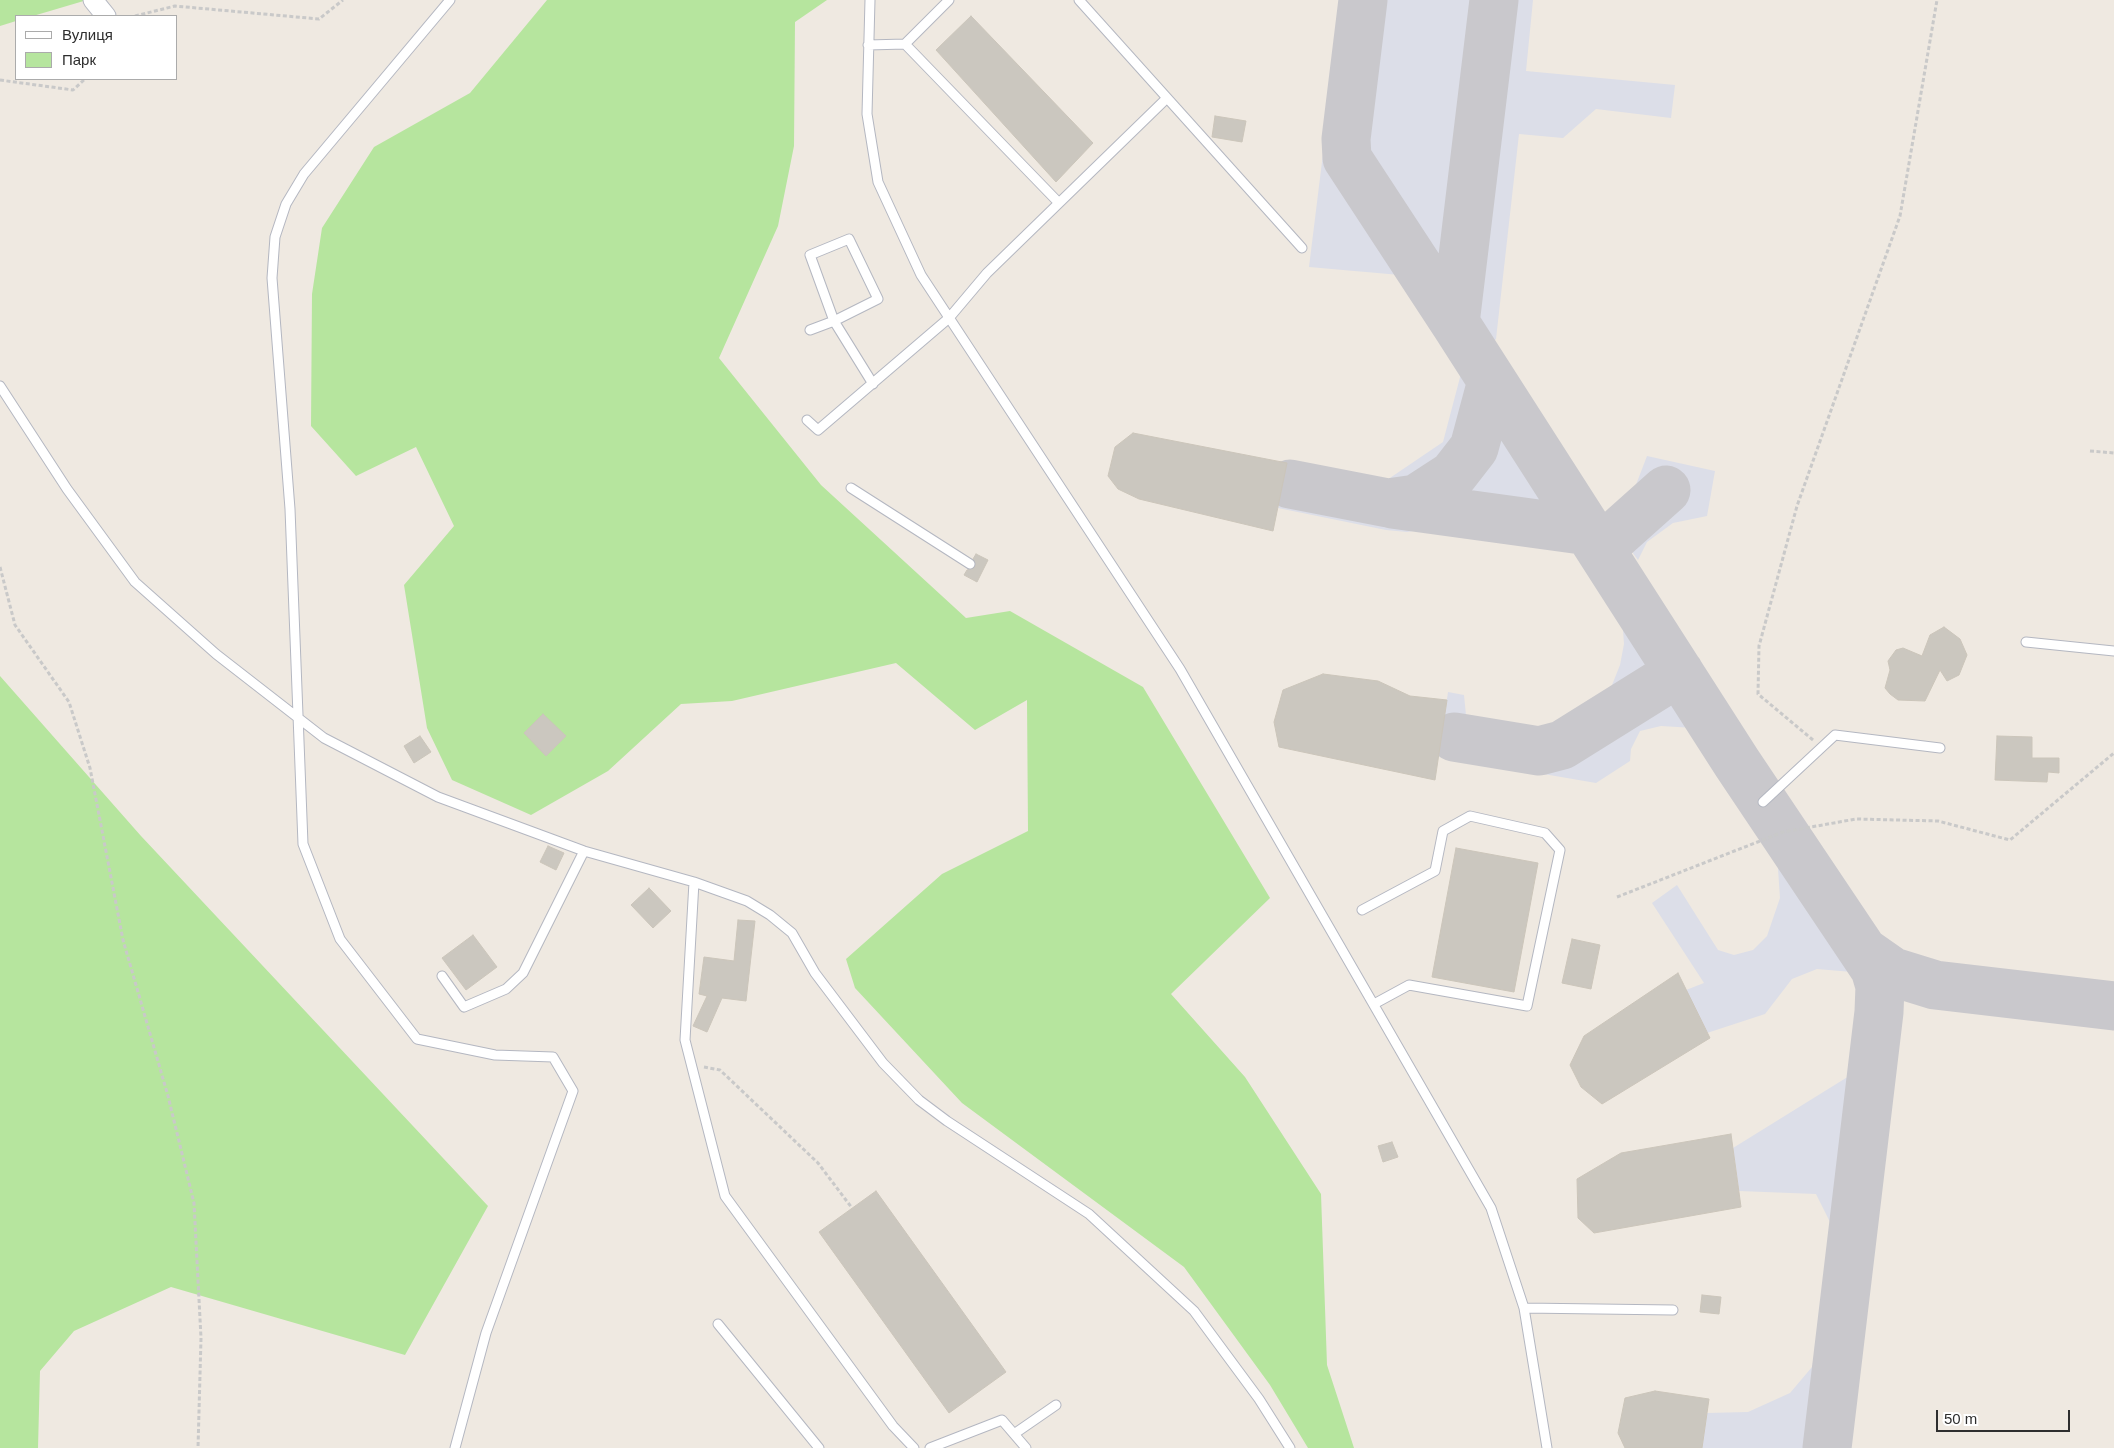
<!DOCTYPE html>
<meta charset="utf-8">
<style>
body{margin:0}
#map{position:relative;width:2114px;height:1448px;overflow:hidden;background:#efe9e1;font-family:Helvetica,sans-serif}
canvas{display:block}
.legend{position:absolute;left:15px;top:15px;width:162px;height:65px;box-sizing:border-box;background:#fff;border:1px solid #ababab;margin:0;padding:6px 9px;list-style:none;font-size:15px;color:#2e2e2e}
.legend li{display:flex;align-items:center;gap:10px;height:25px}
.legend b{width:25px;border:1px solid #ababab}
.scale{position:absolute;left:1936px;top:1410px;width:134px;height:22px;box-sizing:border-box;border:2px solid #2e2e2e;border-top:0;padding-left:6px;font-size:15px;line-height:18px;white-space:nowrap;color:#2e2e2e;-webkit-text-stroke:4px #fff;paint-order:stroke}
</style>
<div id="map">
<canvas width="2114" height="1448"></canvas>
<ul class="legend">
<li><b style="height:6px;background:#fff"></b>Вулиця</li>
<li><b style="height:14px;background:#b6e59e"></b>Парк</li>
</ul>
<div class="scale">50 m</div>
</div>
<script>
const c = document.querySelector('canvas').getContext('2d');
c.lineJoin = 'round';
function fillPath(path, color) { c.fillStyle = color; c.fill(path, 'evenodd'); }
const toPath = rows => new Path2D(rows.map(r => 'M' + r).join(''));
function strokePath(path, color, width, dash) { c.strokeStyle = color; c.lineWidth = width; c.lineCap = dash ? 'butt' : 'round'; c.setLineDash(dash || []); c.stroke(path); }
const airport = toPath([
 [1342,0,1533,0,1526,71,1675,85,1671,118,1596,109,1563,138,1519,134,1496,339,1463,365,1570,538,1438,517,1424,529,1407,532,1386,530,1278,508,1285,472,1381,484,1443,442,1463,366,1400,275,1309,267],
 [1647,456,1715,471,1707,516,1673,523,1647,542,1638,560,1604,514,1624,516],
 [1622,616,1694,728,1661,726,1640,731,1631,749,1630,761,1596,783,1439,756,1448,692,1464,695,1467,725,1548,737,1610,690,1620,665,1624,644],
 [1777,854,1852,972,1817,969,1792,979,1765,1014,1707,1033,1686,990,1704,983,1652,903,1677,885,1718,950,1734,955,1753,950,1767,936,1780,898],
 [1854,1073,1812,1448,1702,1448,1707,1413,1748,1412,1790,1393,1812,1367,1817,1343,1830,1222,1816,1194,1739,1191,1733,1148]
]);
const green = toPath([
 [0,0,87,0,33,16,16,16,16,21,0,26],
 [547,0,827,0,795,22,794,146,778,226,719,358,821,485,966,618,1010,611,1143,687,1270,898,1171,994,1245,1077,1321,1194,1327,1365,1354,1448,1308,1448,1270,1385,1184,1267,962,1103,855,988,846,959,942,874,1028,831,1027,700,975,730,896,663,732,701,681,704,608,771,531,815,452,780,427,728,404,585,454,526,416,447,356,476,311,426,312,294,322,228,374,147,470,93],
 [0,676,141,836,488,1206,405,1355,171,1287,74,1331,40,1371,38,1448,0,1448]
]);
const taxiway = toPath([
 [1363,0,1346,139,1347,158,1455,323],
 [1494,0,1455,323,1737,763,1875,969,1880,986,1879,1012,1827,1448],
 [1290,484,1388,503,1416,499,1453,475,1474,448,1492,381],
 [1392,504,1589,531],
 [1600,549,1666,490],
 [1454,737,1539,751,1562,745,1679,672],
 [1863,951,1893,972,1935,985,2114,1006]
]);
const building = toPath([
 [971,16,1093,143,1056,182,936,50,971,16],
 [1215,116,1246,121,1242,142,1212,137,1215,116],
 [1133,433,1287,463,1273,531,1139,499,1118,489,1108,476,1115,447,1133,433],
 [976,554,988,560,977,582,964,575,967,570,975,567,973,559,976,554],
 [1944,627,1960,639,1967,655,1959,675,1947,681,1940,670,1925,701,1898,700,1890,694,1885,688,1890,670,1888,661,1896,650,1903,648,1922,656,1930,635,1944,627],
 [1323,674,1378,681,1410,696,1447,700,1435,780,1279,747,1274,722,1283,690,1323,674],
 [543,714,566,736,546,756,524,733,543,714],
 [420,736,431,752,414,763,404,746,420,736],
 [1997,736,2032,737,2032,758,2059,758,2059,773,2048,772,2047,782,1995,780,1997,736],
 [548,846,564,853,556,870,540,862,548,846],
 [1456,848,1538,863,1514,992,1432,977,1456,848],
 [649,888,671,911,653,928,631,905,649,888],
 [738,920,755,921,746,1001,722,998,707,1032,693,1026,707,996,699,994,704,957,734,961,738,920],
 [473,935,497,967,466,990,442,958,473,935],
 [1572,939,1600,945,1591,989,1562,983,1572,939],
 [1678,973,1710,1038,1602,1104,1581,1087,1570,1065,1584,1036,1678,973],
 [1731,1134,1741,1207,1594,1233,1578,1218,1577,1179,1621,1153,1731,1134],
 [1392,1142,1398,1157,1383,1162,1378,1146,1392,1142],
 [876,1191,1006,1372,949,1413,819,1232,876,1191],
 [1702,1295,1721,1297,1719,1314,1700,1312,1702,1295],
 [1655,1391,1709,1399,1702,1448,1625,1448,1618,1433,1625,1398,1655,1391]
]);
const path = toPath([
 [135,16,175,6,319,19,343,0],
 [0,80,73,90,85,79],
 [2090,451,2114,453],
 [0,567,15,625,69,702,90,768,123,940,168,1096,194,1203,201,1338,198,1448],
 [1813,740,1758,694,1759,646,1797,506,1900,216,1937,0],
 [1617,897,1783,832,1856,819,1938,821,2010,840,2114,753],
 [704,1067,720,1070,818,1163,852,1208]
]);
const service = toPath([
 [450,0,304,174,286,204,275,237,272,278,290,509,303,844,340,939,417,1039,495,1055,553,1057,573,1091,486,1333,455,1448],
 [870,0,867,114,878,182,921,275,1180,669,1491,1208,1524,1308,1547,1448],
 [949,0,905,44,1059,203],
 [1079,0,1302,248],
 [868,45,905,44],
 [810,330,834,321,878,299,849,239,810,255,834,321,873,384],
 [0,386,67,489,135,582,216,654,324,738,438,797,584,851,694,882,747,901,770,915,792,933,815,973,883,1063,919,1100,947,1121,1089,1214,1194,1311,1259,1399,1290,1448],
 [807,420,818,430,949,318,987,273,1167,98],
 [851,488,970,564],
 [2026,642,2114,651],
 [1763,802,1835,735,1940,748],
 [694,882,685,1040,725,1196,893,1426,914,1448],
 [1362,910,1435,871,1443,831,1470,816,1545,833,1560,850,1527,1006,1409,985,1374,1004],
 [442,976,464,1007,506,989,523,973,584,851],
 [1524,1308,1673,1310],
 [718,1324,819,1448],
 [1014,1434,1056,1405],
 [930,1448,1002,1420,1026,1448]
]);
const minor = toPath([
 [93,0,106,16]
]);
fillPath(airport, '#dcdee8');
fillPath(green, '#b6e59e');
strokePath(taxiway, '#c9c8cc', 49);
fillPath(building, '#cbc7bf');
strokePath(building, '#cbc5ba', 1);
strokePath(service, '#b4b7c1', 11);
strokePath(minor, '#b4b7c1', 21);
strokePath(path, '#c9c9c9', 3, [4, 2.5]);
strokePath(service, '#fff', 9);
strokePath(minor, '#fff', 19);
</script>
